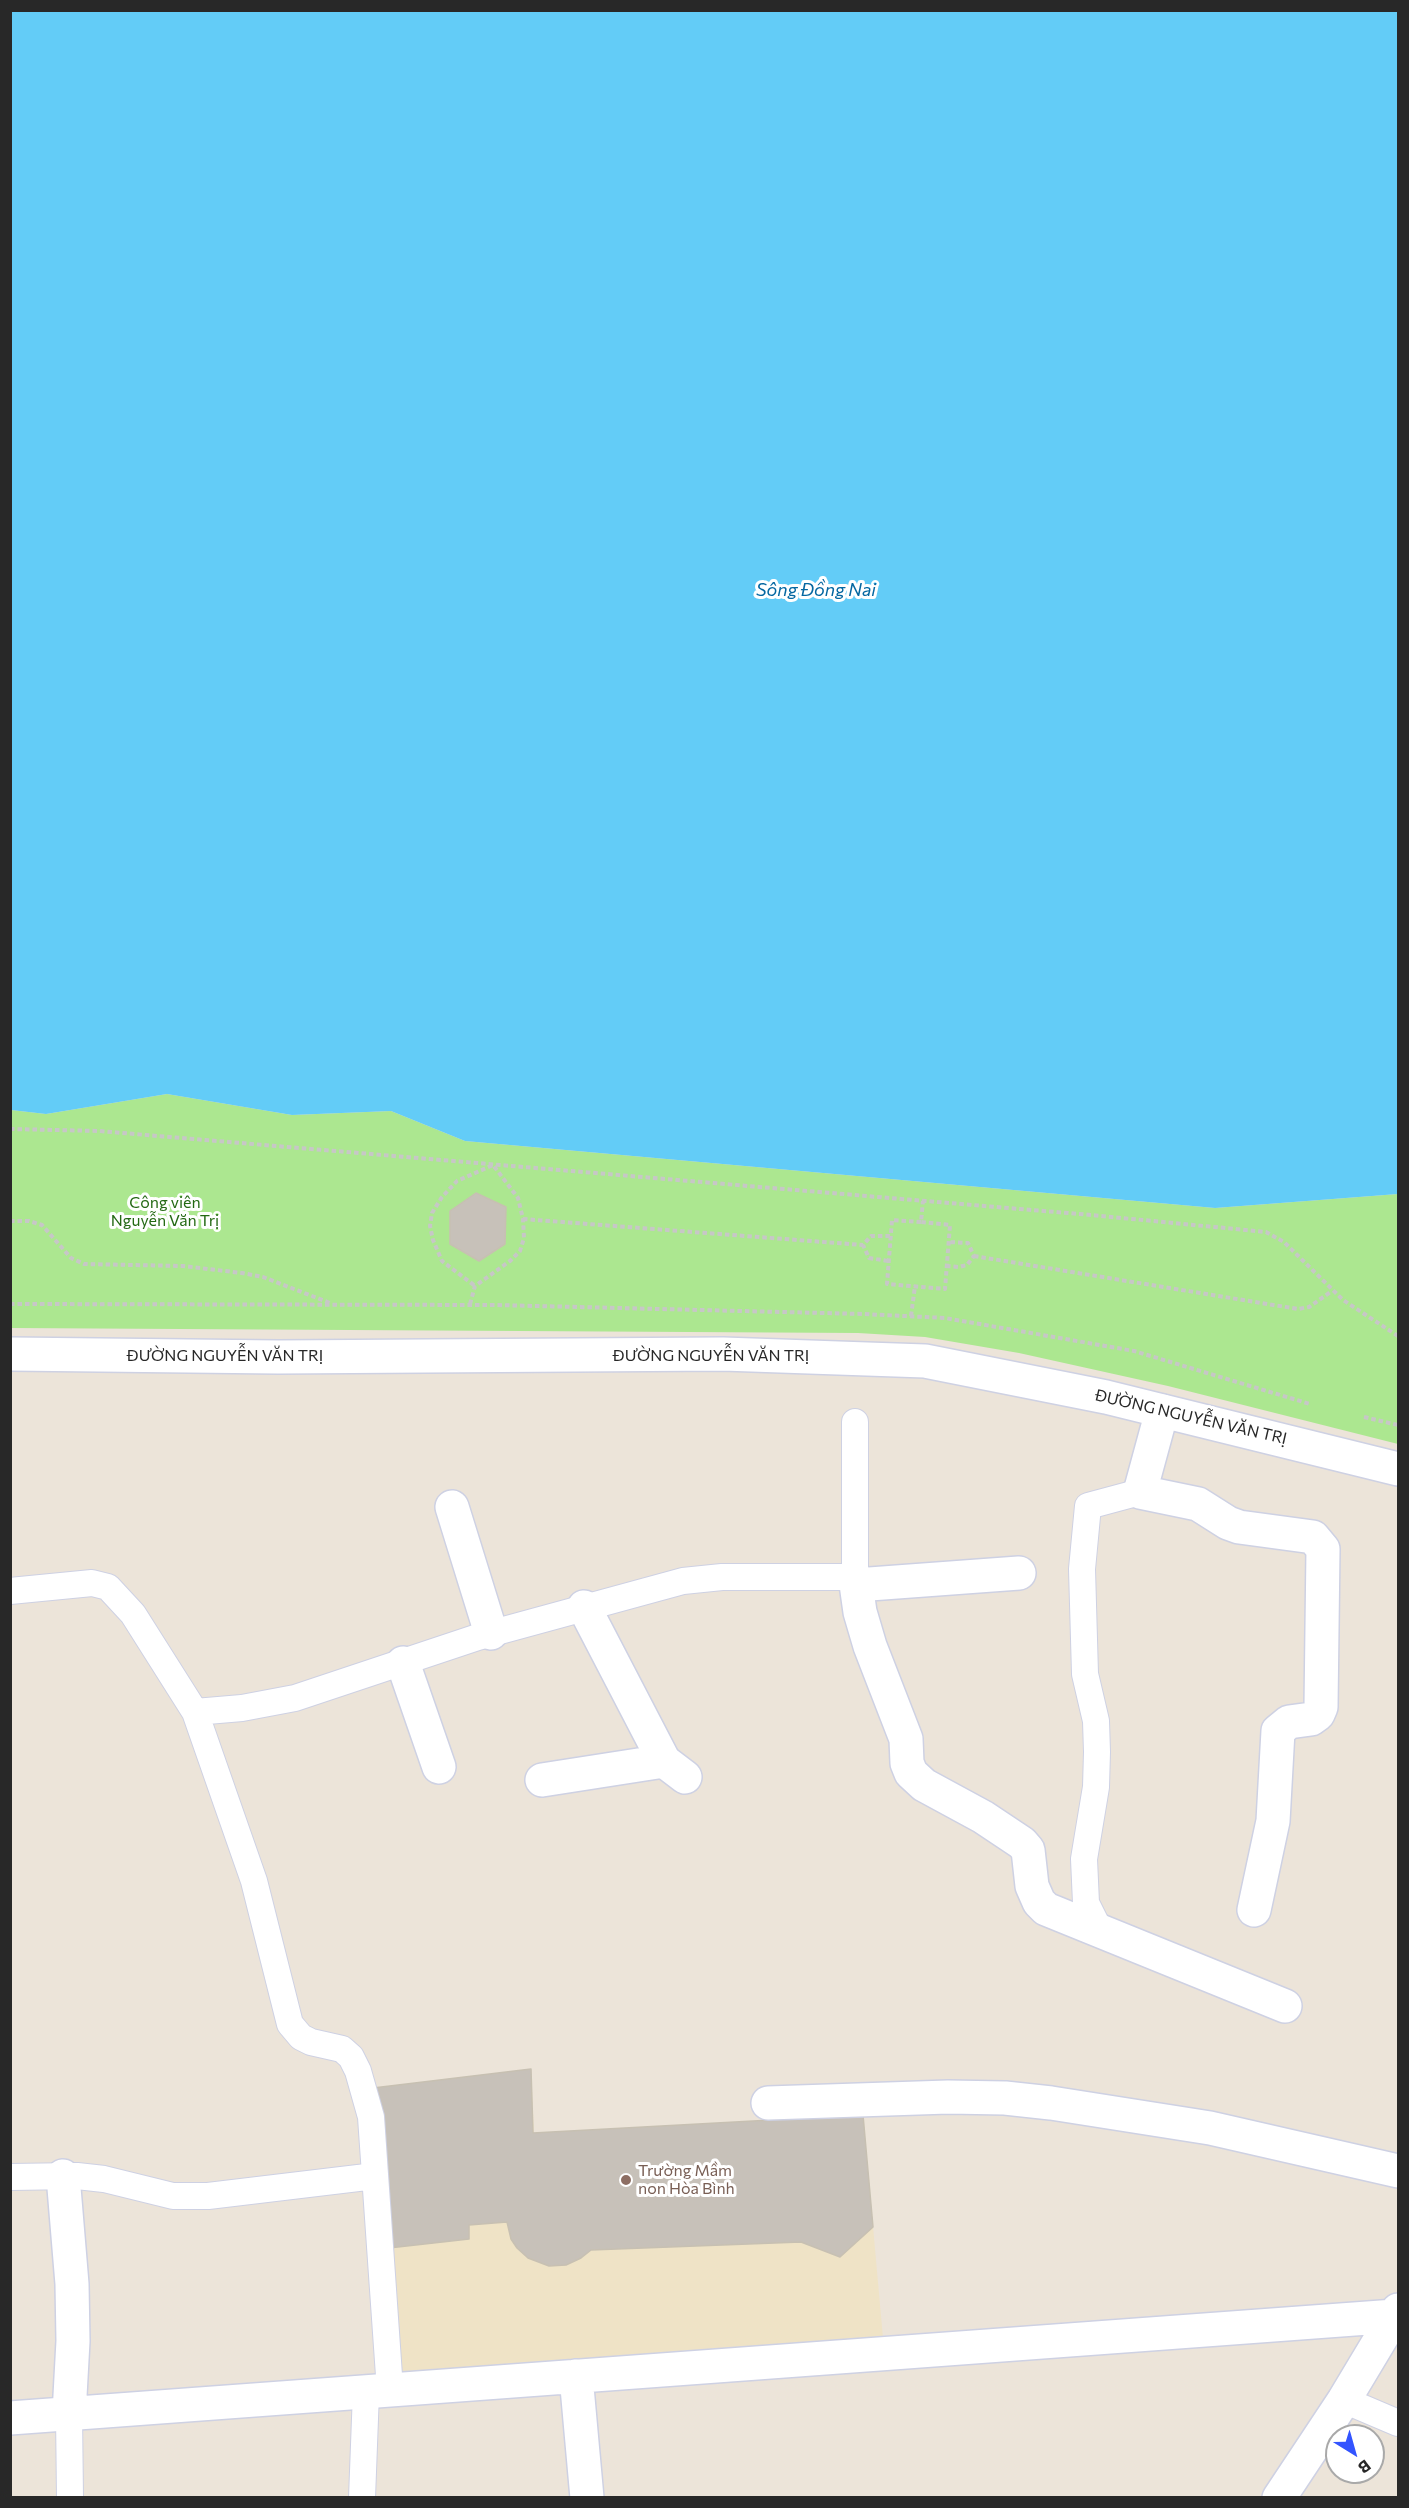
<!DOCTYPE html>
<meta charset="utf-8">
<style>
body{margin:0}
#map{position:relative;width:1409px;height:2508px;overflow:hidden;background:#ece4d9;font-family:Commissioner,sans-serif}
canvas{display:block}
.frame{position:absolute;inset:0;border:12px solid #282828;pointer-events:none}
.north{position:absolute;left:1325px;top:2424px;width:60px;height:60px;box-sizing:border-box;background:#fff;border:2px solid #a9a9a9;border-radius:50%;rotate:143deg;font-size:16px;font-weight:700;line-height:24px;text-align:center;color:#282828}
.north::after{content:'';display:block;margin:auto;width:21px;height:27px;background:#3354ff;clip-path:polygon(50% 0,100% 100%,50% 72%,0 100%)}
</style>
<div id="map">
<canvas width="1409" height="2508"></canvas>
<div class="frame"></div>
<div class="north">B</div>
</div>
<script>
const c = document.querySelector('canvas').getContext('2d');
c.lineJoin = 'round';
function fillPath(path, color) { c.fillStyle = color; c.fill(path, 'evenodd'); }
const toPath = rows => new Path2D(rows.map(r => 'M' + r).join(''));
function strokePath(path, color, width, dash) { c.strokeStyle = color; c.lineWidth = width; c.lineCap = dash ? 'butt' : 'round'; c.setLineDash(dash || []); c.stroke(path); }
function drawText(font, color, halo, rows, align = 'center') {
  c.font = font + ' Commissioner,sans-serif'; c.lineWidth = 6; c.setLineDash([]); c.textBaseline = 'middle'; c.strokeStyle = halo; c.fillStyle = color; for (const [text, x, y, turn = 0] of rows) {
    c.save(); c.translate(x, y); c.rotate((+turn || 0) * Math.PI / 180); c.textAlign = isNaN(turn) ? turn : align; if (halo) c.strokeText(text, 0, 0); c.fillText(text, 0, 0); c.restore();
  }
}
const education = toPath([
 [531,2069,534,2133,863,2115,883,2338,398,2375,373,2088]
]);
const green = toPath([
 [167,1094,292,1115,391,1111,465,1141,1215,1208,1398,1194,1398,1444,1168,1386,1019,1353,925,1337,858,1333,11,1328,11,1110,46,1114]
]);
const water = toPath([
 [10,11,1398,11,1398,1194,1215,1208,465,1141,391,1111,292,1115,167,1094,46,1114,11,1110]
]);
const building = toPath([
 [476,1193,506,1207,505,1244,479,1261,450,1244,450,1211,476,1193],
 [531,2069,533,2133,863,2115,873,2227,840,2257,801,2242,591,2250,581,2258,566,2265,549,2266,528,2258,517,2248,511,2239,507,2222,469,2225,469,2239,389,2248,373,2088,531,2069]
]);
const path = toPath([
 [10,1129,99,1131,1091,1215,1266,1232,1284,1242,1343,1300,1398,1336],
 [523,1219,863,1245],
 [10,1221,29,1221,42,1225,71,1258,84,1264,183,1266,242,1273,263,1277,330,1303],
 [921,1222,892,1220,887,1284,945,1289,950,1225,921,1222,923,1201],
 [974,1256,1298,1309,1309,1307,1332,1291],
 [888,1261,869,1258,863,1245,871,1236,891,1236],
 [946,1266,959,1267,967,1265,974,1256,968,1243,948,1242],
 [10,1304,496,1305,864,1314,945,1318,1134,1351,1310,1404],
 [470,1304,475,1286,510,1261,520,1251,524,1238,523,1219,518,1198,493,1165,457,1181,442,1197,432,1213,430,1226,433,1240,442,1261,475,1286],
 [911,1316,915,1286],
 [1364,1417,1398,1425]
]);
const lane = toPath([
 [10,1591,92,1583,108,1587,133,1614,195,1712,242,1708,295,1698,478,1637,683,1581,722,1577,855,1577,855,1422],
 [195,1712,254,1881,290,2024,301,2037,311,2042,342,2049,351,2057,358,2071,371,2117,390,2390],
 [1099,1929,1086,1903,1084,1859,1096,1787,1097,1752,1096,1721,1085,1674,1082,1569,1088,1506,1140,1492],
 [10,2177,77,2176,104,2179,173,2196,208,2196,375,2176],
 [1344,2400,1398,2423],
 [69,2414,70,2498],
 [362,2498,366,2392]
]);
const street = toPath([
 [1162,1411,1140,1492,1198,1504,1228,1523,1239,1527,1313,1537,1323,1549,1321,1707,1318,1714,1311,1719,1289,1722,1278,1731,1273,1821,1254,1910],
 [452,1507,491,1633],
 [855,1577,860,1612,870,1646,906,1739,907,1763,911,1773,924,1785,983,1817,1022,1843,1028,1850,1032,1886,1039,1902,1046,1909,1285,2006],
 [856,1585,1019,1573],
 [584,1607,664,1761,685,1777],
 [403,1663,439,1767],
 [542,1780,664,1761],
 [768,2103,948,2097,1005,2098,1051,2103,1210,2128,1398,2171],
 [63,2176,72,2284,73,2341,69,2414],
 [576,2376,587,2498],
 [10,2418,1395,2316],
 [1279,2498,1344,2400,1398,2310]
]);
const secondary = toPath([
 [10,1354,278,1357,723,1354,925,1361,1106,1397,1398,1469]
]);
const markers = [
 [626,2180,6,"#8d6e63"]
];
const parkNames = [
 ["Công viên",165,1203],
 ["Nguyễn Văn Trị",165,1221]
];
const streetNames = [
 ["ĐƯỜNG NGUYỄN VĂN TRỊ",225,1356],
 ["ĐƯỜNG NGUYỄN VĂN TRỊ",711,1356],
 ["ĐƯỜNG NGUYỄN VĂN TRỊ",1191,1417,13]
];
const educationNames = [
 ["Trường Mầm",638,2171],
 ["non Hòa Bình",638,2189]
];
const waterNames = [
 ["Sông Đồng Nai",816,590]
];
fillPath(education, '#efe3c6');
fillPath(green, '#ace790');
fillPath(water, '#63ccf7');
fillPath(building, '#c7c1b9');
strokePath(building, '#c7c0b2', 1.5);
strokePath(lane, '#ced1e3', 28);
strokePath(street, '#ced1e3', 36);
strokePath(secondary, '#ced1e3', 36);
strokePath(path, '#c7c7c7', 4, [4.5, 3]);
strokePath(lane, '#fff', 26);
strokePath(street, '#fff', 33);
strokePath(secondary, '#fff', 33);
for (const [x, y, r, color] of markers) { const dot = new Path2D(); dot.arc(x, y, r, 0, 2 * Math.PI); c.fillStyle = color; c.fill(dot); strokePath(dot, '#fff', 2); }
drawText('16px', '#246914', '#fff', parkNames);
drawText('16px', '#282828', '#fff', streetNames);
drawText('16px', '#785e54', '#fff', educationNames, 'left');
drawText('italic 18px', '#0467a1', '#fff', waterNames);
</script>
